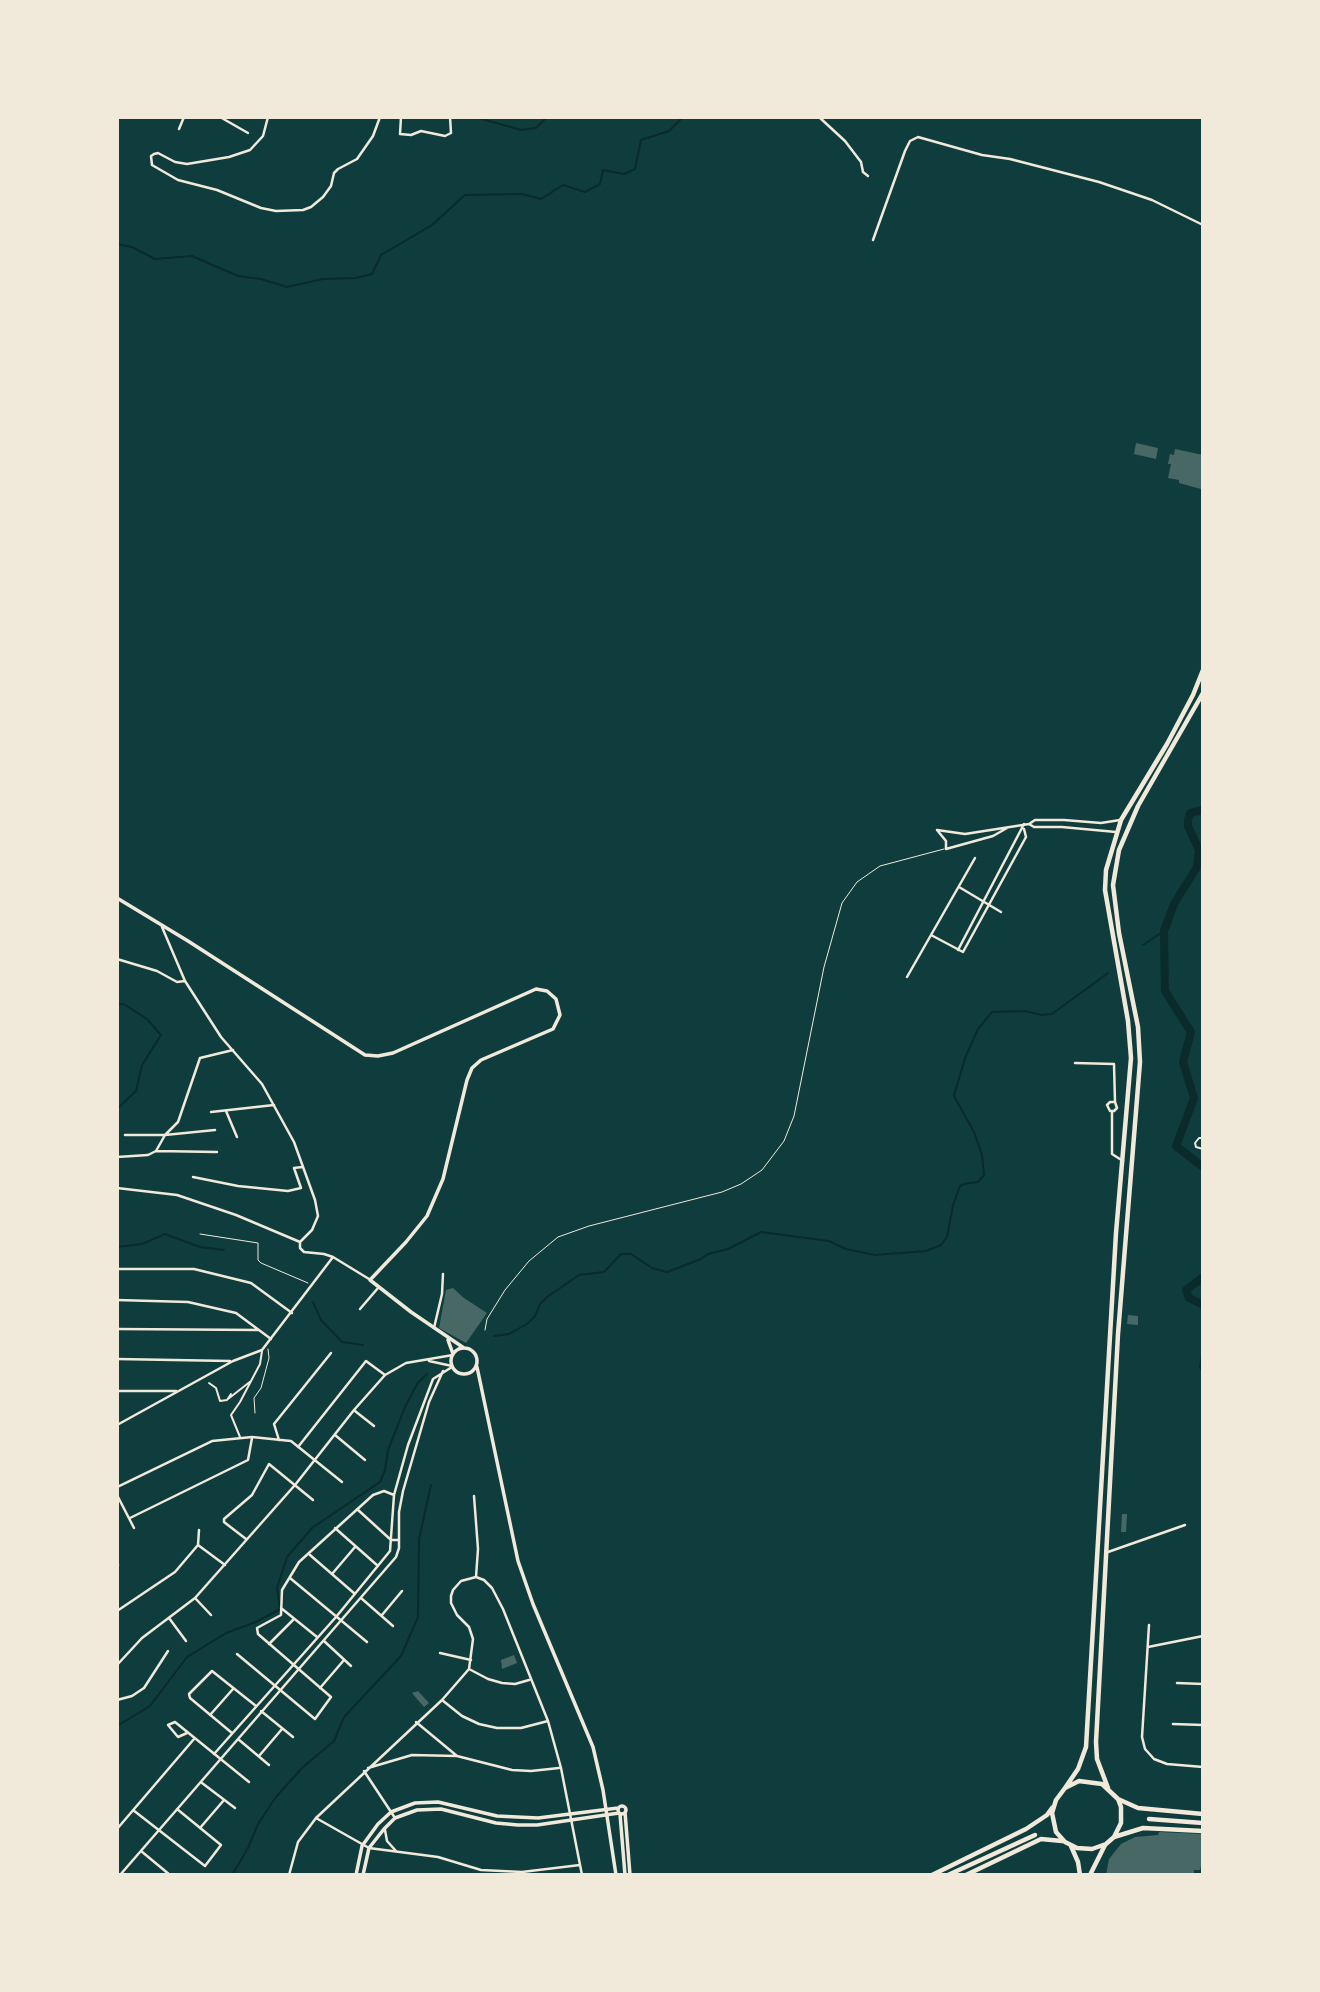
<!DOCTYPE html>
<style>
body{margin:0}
#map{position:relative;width:1320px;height:1992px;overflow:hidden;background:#0f3d3e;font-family:"PT Sans Narrow",sans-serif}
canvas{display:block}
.frame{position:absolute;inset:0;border:119px solid #f1e9da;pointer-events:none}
</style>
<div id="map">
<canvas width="1320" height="1992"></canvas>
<div class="frame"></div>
</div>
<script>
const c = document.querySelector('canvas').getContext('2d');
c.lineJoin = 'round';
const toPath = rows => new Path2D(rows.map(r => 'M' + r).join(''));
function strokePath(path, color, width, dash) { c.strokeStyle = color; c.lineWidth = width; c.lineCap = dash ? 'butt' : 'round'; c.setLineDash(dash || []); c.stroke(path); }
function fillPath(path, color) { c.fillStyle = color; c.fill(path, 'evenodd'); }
const stream = toPath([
 [475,117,521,130,536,128,547,117],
 [117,244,132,247,155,259,192,256,238,276,261,279,287,287,323,279,356,278,372,274,381,255,432,225,465,195,522,194,541,199,563,185,585,192,600,184,603,170,624,174,635,169,641,140,669,131,683,117],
 [1143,945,1164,931],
 [117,1004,124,1004,147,1019,161,1035,142,1065,136,1091,117,1109],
 [117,1247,142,1244,165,1234,200,1247,224,1250],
 [313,1302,321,1320,342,1342,363,1345],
 [494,1336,509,1334,527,1324,535,1316,540,1304,547,1297,579,1275,604,1272,621,1254,631,1254,652,1268,667,1272,701,1259,708,1254,728,1249,761,1232,829,1241,846,1249,875,1255,926,1251,941,1245,947,1237,953,1205,960,1186,964,1184,978,1182,984,1175,982,1155,974,1132,954,1096,965,1058,978,1029,992,1012,1025,1011,1042,1015,1052,1014,1108,973],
 [1203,1350,1200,1367,1203,1372],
 [117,1726,150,1706,187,1657,226,1633,256,1622,280,1609,277,1588,287,1557,312,1528,380,1482,385,1470,388,1450,405,1407,417,1384,427,1374],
 [232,1875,248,1848,258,1824,276,1797,302,1768,334,1741,344,1717,401,1656,418,1617,419,1539,431,1485]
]);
const river = toPath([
 [1203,810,1190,813,1188,820,1188,826,1199,850,1197,867,1174,904,1164,931,1165,991,1191,1032,1183,1062,1194,1098,1176,1146,1203,1167],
 [1203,1277,1186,1290,1189,1298,1203,1305]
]);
const building = toPath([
 [1136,443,1158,448,1156,459,1134,454],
 [1175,449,1203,455,1201,489,1179,483,1179,480,1168,478,1171,464,1168,464,1170,454,1174,455],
 [453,1288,464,1298,487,1313,466,1343,439,1328,446,1290],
 [1128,1315,1138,1316,1138,1325,1127,1324],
 [1122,1514,1127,1514,1126,1532,1121,1532],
 [514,1655,517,1663,502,1669,501,1660],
 [418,1691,429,1703,424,1707,412,1693],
 [1159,1832,1203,1834,1203,1860,1200,1870,1194,1870,1194,1875,1106,1875,1109,1859,1121,1844,1135,1837,1158,1835]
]);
const path = toPath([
 [200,1234,258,1243,258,1260,261,1263,308,1283],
 [255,1413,254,1398,261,1388,269,1358,268,1349]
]);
const service = toPath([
 [485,1330,487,1319,505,1290,529,1261,558,1237,589,1226,722,1192,741,1184,762,1170,784,1141,794,1116,824,967,842,903,857,882,880,866,944,849]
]);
const pedestrian = toPath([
 [1203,1138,1199,1138,1195,1143,1196,1147,1203,1149],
 [209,1383,216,1388,220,1401,227,1400,231,1394],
 [228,1399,251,1381],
 [240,1437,231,1415,240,1402,260,1364,262,1351]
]);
const minor = toPath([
 [220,117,248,133],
 [268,117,263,136,250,150,229,157,187,164,175,162,158,153,154,154,151,156,152,165,178,180,217,190,261,208,276,211,303,210,311,207,323,197,331,186,334,173,338,169,357,159,373,136,380,117],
 [401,117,400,134,411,135,421,131,445,136,451,133,450,117],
 [819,117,845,141,861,162,863,172,868,176],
 [179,129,184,117],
 [873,240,905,151,910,141,918,137,982,155,1010,159,1099,182,1152,200,1203,225],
 [1029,824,1034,827,1062,827,1116,832],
 [937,830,965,834,1029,824,1035,820,1064,820,1101,823,1120,820],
 [937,830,946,841,946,849,993,836,1007,828],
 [959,887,1001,912],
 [162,927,185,981,221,1037,262,1084,294,1142,315,1200,318,1216,312,1230,300,1242],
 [931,935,963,952,1026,837,1024,829],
 [958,950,1024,824],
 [117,959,157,971,177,982,185,981],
 [907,977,975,858],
 [1075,1063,1114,1064,1115,1102,1117,1108,1114,1111,1110,1111,1107,1105,1110,1102,1115,1102],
 [226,1111,237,1137],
 [211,1112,274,1105],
 [1112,1112,1112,1154,1123,1161],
 [125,1135,165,1135,215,1130],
 [156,1151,217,1152],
 [117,1157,148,1155,156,1151,165,1135,178,1122,200,1058,233,1050],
 [193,1177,238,1186,288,1191,301,1188,294,1168,302,1167],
 [117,1188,177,1195,236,1215,300,1242],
 [300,1242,300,1248,304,1252,324,1254,333,1257,369,1279],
 [117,1269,194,1269,251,1283,292,1313],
 [117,1300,188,1302,236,1313,271,1339],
 [360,1309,378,1288],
 [434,1328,442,1294,443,1274],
 [117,1329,259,1330],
 [117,1359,230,1361],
 [429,1361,452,1366],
 [117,1391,176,1391],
 [355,1411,374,1426],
 [117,1425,233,1361,262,1350,333,1257],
 [335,1435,365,1460],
 [279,1440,274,1424,331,1353],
 [298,1447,366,1361,385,1375],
 [117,1487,212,1441,252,1437,291,1441,342,1482],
 [117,1495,134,1528],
 [474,1496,478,1549,476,1577],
 [357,1509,391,1540,398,1540],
 [130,1518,248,1460,252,1438],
 [335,1528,378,1566],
 [199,1530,198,1545,225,1565],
 [246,1539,224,1522,224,1519,252,1495,269,1464,313,1500],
 [1108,1552,1185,1525],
 [310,1555,355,1594],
 [117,1564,118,1565],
 [332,1574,355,1547],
 [290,1578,367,1642],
 [195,1598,211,1615],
 [361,1598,393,1626],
 [281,1608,317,1637],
 [117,1611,175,1572,198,1545],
 [382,1615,402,1591],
 [169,1618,186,1641],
 [1149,1625,1142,1737,1145,1749,1154,1759,1167,1764,1203,1767],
 [324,1641,351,1666],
 [269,1644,294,1619],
 [1148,1647,1203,1636],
 [440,1653,471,1660],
 [237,1654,315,1719,331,1697,258,1634,257,1628,281,1615,282,1590,299,1562,373,1495,384,1491,394,1495],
 [117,1665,142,1638,195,1598,295,1485,354,1410,385,1375,406,1363,453,1355],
 [469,1669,488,1679,502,1683,515,1684,529,1680],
 [1177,1683,1203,1684],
 [320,1688,344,1660],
 [117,1700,132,1696,144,1688,168,1651],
 [442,1700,462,1716,479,1724,497,1728,521,1728,548,1721],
 [261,1711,293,1737],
 [210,1715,233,1689],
 [416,1722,457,1756,512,1770,531,1771,559,1768],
 [1173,1724,1203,1725],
 [187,1733,178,1737,168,1725,175,1722,249,1782],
 [232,1733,190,1698,189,1694,212,1671,256,1706],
 [238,1739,269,1765],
 [214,1754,336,1617,390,1551,394,1495,408,1445,433,1379,452,1367],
 [259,1756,282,1729],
 [368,1768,412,1755,457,1756],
 [364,1771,395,1818],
 [202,1783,235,1808],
 [133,1810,205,1866,221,1845,177,1809],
 [316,1818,369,1848,438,1857,481,1870,522,1872,580,1865],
 [200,1828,224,1800],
 [117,1829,194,1739],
 [385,1830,387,1841,396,1851],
 [141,1851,170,1875],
 [120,1875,396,1557,399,1548,399,1512,403,1491,429,1402,443,1371],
 [289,1875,298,1842,316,1818,442,1700,469,1669,473,1639,469,1627,457,1615,451,1603,451,1596,453,1590,461,1581,476,1577,484,1580,492,1588,503,1609,548,1721,561,1768,582,1875]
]);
const tertiary = toPath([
 '618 1810a4 4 0 1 1 8 0a4 4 0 1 1-8 0Z',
 [625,1812,630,1875],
 [620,1814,625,1875],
 [356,1875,362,1846,378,1824,391,1812,415,1803,438,1802,497,1816,517,1817,538,1818,618,1808],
 [363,1875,369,1848,384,1829,395,1818,417,1810,441,1809,496,1823,518,1825,537,1825,619,1813]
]);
const secondary = toPath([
 [117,898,188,941,365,1055,378,1056,393,1053,536,989,547,991,556,999,560,1015,553,1029,481,1060,472,1068,467,1080,443,1179,427,1216,406,1242,370,1280,411,1312,464,1348],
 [448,1340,453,1354],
 '451 1361a13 13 0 1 1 26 0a13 13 0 1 1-26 0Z',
 [477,1367,518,1561,533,1604,593,1747,603,1790,616,1875]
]);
const primary = toPath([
 [1065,1788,1078,1769,1086,1747,1116,1233,1131,1058,1128,1021,1105,890,1106,870,1121,820,1167,744,1193,695,1203,670],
 [1108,1788,1097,1759,1096,1742,1118,1334,1140,1062,1138,1027,1119,933,1113,885,1119,850,1138,806,1203,693],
 [1118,1799,1121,1807,1121,1823,1114,1837,1106,1844,1092,1849,1077,1848,1065,1842,1056,1832,1052,1813,1056,1800,1065,1788,1079,1781,1102,1784,1118,1799,1138,1808,1203,1814],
 [1149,1819,1203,1823],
 [1114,1837,1143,1828,1203,1831],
 [1071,1846,1078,1862,1080,1875],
 [932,1875,1026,1829,1047,1815,1052,1808],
 [948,1875,1035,1835],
 [966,1875,1041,1839,1062,1841],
 [1090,1875,1105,1845]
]);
strokePath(stream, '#0a2a2b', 2);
strokePath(river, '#0a2a2b', 8);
fillPath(building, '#486865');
strokePath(path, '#f1e9da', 1);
strokePath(service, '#f1e9da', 1);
strokePath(pedestrian, '#f1e9da', 2);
strokePath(minor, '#f1e9da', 2.5);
strokePath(tertiary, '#f1e9da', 3.5);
strokePath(secondary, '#f1e9da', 3.5);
strokePath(primary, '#f1e9da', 4.5);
</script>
